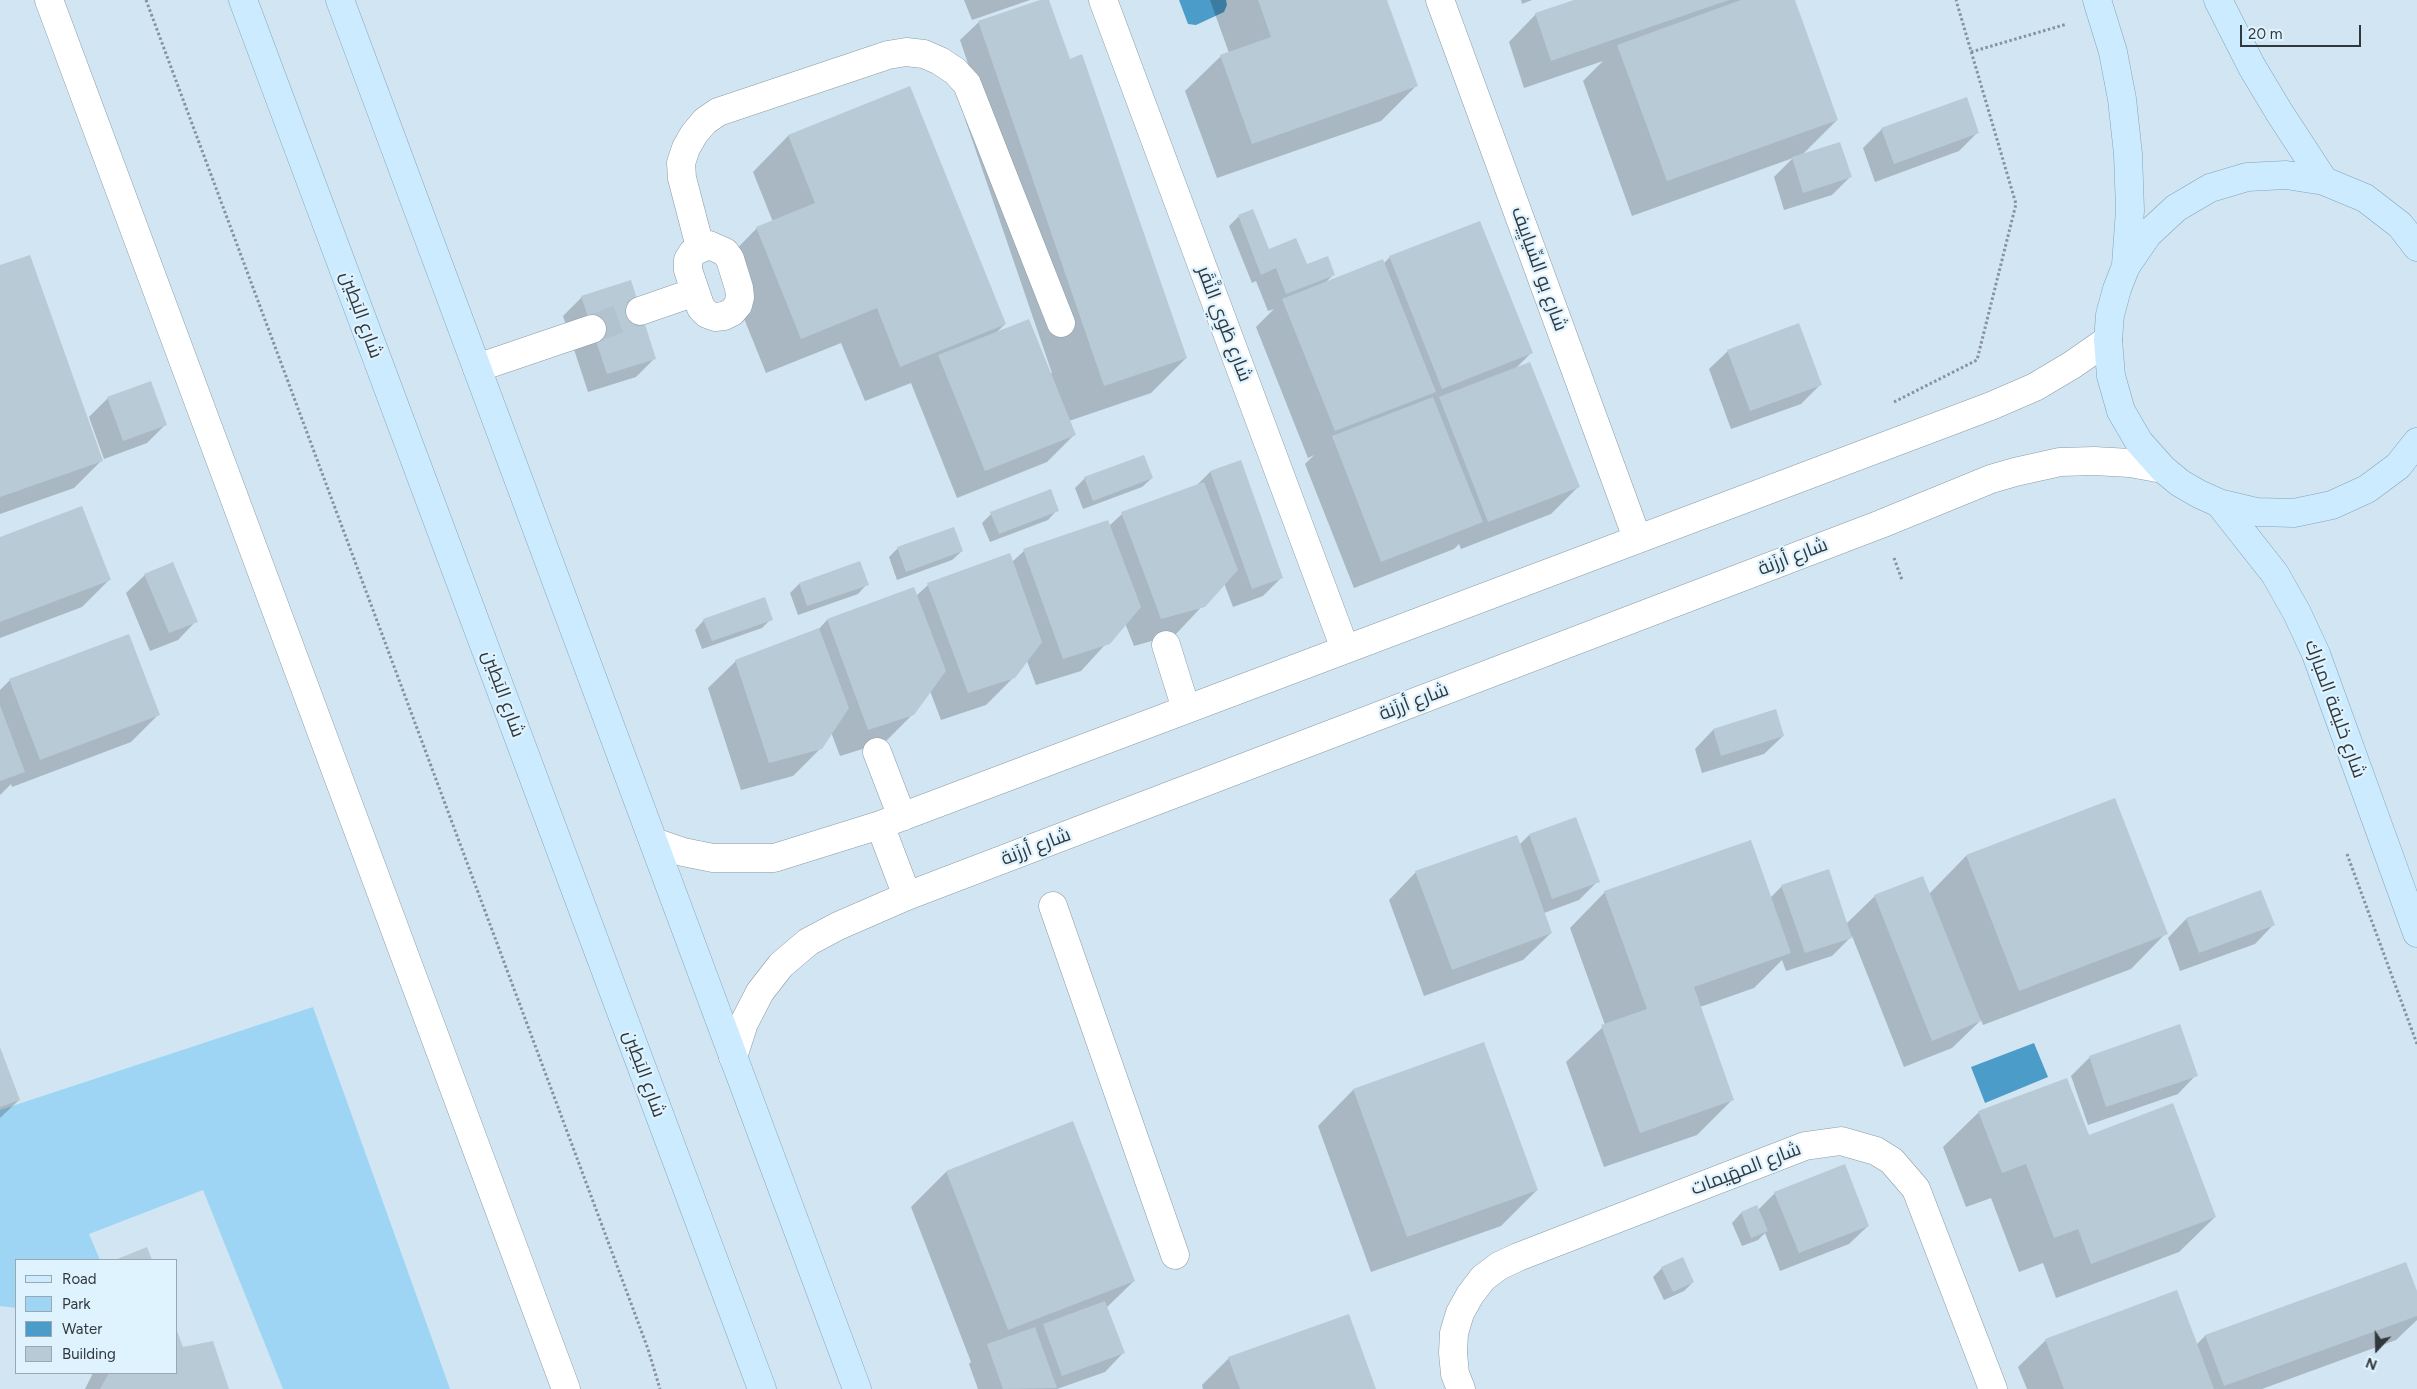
<!DOCTYPE html>
<meta charset="utf-8">
<style>
body{margin:0}
#map{position:relative;width:2417px;height:1389px;overflow:hidden;background:#d2e5f2;font-family:Figtree,sans-serif}
canvas{display:block}
.legend{position:absolute;left:15px;top:1259px;width:162px;height:115px;box-sizing:border-box;background:#dff3ff;border:1px solid #99a8b1;margin:0;padding:6px 9px;list-style:none;font-size:15px;color:#31383d}
.legend li{display:flex;align-items:center;gap:10px;height:25px}
.legend b{width:25px;border:1px solid #99a8b1}
.north{position:absolute;left:2352px;top:1324px;width:50px;height:50px;-webkit-text-stroke:4px #dff3ff;paint-order:stroke;rotate:201deg;font-size:14px;font-weight:700;line-height:20px;text-align:center;color:#31383d}
.north::after{content:'';display:block;margin:auto;width:18px;height:22px;background:#31383d;clip-path:polygon(50% 0,100% 100%,50% 72%,0 100%)}
.scale{position:absolute;left:2240px;top:25px;width:121px;height:22px;box-sizing:border-box;border:2px solid #31383d;border-top:0;padding-left:6px;font-size:15px;line-height:18px;white-space:nowrap;color:#31383d;-webkit-text-stroke:4px #dff3ff;paint-order:stroke}
</style>
<div id="map">
<canvas width="2417" height="1389"></canvas>
<ul class="legend">
<li><b style="height:6px;background:#ccebfe"></b>Road</li>
<li><b style="height:14px;background:#9ed5f5"></b>Park</li>
<li><b style="height:14px;background:#4b9cc8"></b>Water</li>
<li><b style="height:14px;background:#b7cad5"></b>Building</li>
</ul>
<div class="north">N</div>
<div class="scale">20 m</div>
</div>
<script>
const c = document.querySelector('canvas').getContext('2d');
c.lineJoin = 'round';
function fillPath(path, color) { c.fillStyle = color; c.fill(path, 'evenodd'); }
const toPath = rows => new Path2D(rows.map(r => 'M' + r).join(''));
function strokePath(path, color, width, dash) { c.strokeStyle = color; c.lineWidth = width; c.lineCap = dash ? 'butt' : 'round'; c.setLineDash(dash || []); c.stroke(path); }
function drawText(font, color, halo, rows, align = 'center') {
  c.font = font + ' Figtree,Cairo,sans-serif'; c.lineWidth = 4.5; c.setLineDash([]); c.textBaseline = 'middle'; c.strokeStyle = halo; c.fillStyle = color; for (const [text, x, y, turn = 0] of rows) {
    c.save(); c.translate(x, y); c.rotate((+turn || 0) * Math.PI / 180); c.textAlign = isNaN(turn) ? turn : align; if (halo) c.strokeText(text, 0, 0); c.fillText(text, 0, 0); c.restore();
  }
}
const green = toPath([
 [313,1007,450,1389,283,1389,203,1190,89,1234,100,1260,16,1260,16,1308,0,1306,0,1110]
]);
const water = toPath([
 [1179,0,1226,0,1227,5,1224,12,1196,25,1188,24],
 [2034,1043,2048,1077,1985,1103,1971,1067]
]);
const shadow = toPath([
 [964,0,1030,0,972,20],
 [1044,0,1047,0,1069,60,1186,358,1151,393,1069,421,1074,435,1047,462,957,498,911,383,865,401,841,343,766,373,722,264,757,228,773,222,753,172,788,136,909,88,1005,324,995,334,1050,374,1052,373,965,119,981,102,960,40,979,22],
 [1210,0,1386,0,1416,86,1381,121,1217,178,1185,91,1221,56,1229,53],
 [1521,0,1532,0,1522,4],
 [1579,0,1793,0,1837,120,1801,156,1850,177,1832,195,1784,210,1774,177,1793,158,1632,216,1583,81,1603,61,1524,88,1509,42,1536,14],
 [1882,129,1978,132,1959,151,1875,182,1863,148],
 [1252,211,1268,251,1333,275,1324,284,1384,263,1390,257,1531,353,1516,368,1579,486,1551,514,1461,549,1459,544,1454,549,1354,588,1305,464,1314,455,1308,458,1256,327,1274,309,1268,311,1256,281,1252,283,1229,226,1238,217],
 [0,267,101,461,74,488,0,514],
 [582,297,654,359,636,377,588,392,563,316],
 [1728,351,1820,385,1801,404,1731,429,1709,369],
 [108,398,165,425,147,443,104,459,89,417],
 [1144,456,1152,478,1142,487,1083,509,1075,488,1085,478],
 [1240,462,1281,578,1263,596,1233,607,1224,583,1176,634,1134,646,1125,623,1081,671,1036,685,1027,661,1014,677,986,705,941,720,930,691,913,714,885,742,840,756,831,732,821,748,793,776,741,790,708,688,736,661,818,630,827,620,913,589,916,596,928,585,1012,562,1024,551,1109,526,1122,514,1196,486,1210,472],
 [1057,510,1048,520,990,542,982,523,991,514],
 [0,539,110,579,82,607,0,638],
 [898,548,962,551,952,560,897,580,889,557],
 [145,575,196,621,178,640,150,651,126,593],
 [799,584,867,584,858,594,798,615,790,593],
 [771,619,762,628,702,649,695,630,704,620],
 [10,680,158,715,131,742,12,787,11,784,0,795,0,690],
 [1713,730,1783,736,1764,754,1702,773,1695,749],
 [2114,800,2166,933,2131,969,1983,1025,1981,1020,1952,1048,1904,1067,1852,936,1832,956,1786,971,1782,960,1754,988,1700,1007,1733,1099,1697,1135,1604,1167,1566,1062,1605,1025,1570,928,1605,892,1770,898,1782,886,1846,924,1875,896,1929,894,1966,856],
 [1529,835,1598,881,1579,900,1544,913,1551,933,1523,960,1424,996,1389,900,1416,872,1519,845],
 [2261,892,2273,925,2255,944,2180,971,2168,938,2186,919],
 [2179,1026,2196,1075,2178,1094,2088,1125,2071,1076,2089,1058],
 [1483,1044,1537,1190,1501,1226,1371,1272,1318,1126,1353,1090],
 [0,1050,19,1100,0,1118],
 [1979,1112,2089,1136,2215,1217,2179,1252,2056,1298,2043,1263,2019,1272,1991,1198,1966,1207,1943,1147],
 [1072,1123,1134,1281,1106,1308,1123,1353,1105,1372,1057,1389,978,1389,969,1364,971,1362,911,1207,946,1172],
 [1775,1193,1868,1226,1849,1244,1780,1271,1765,1233,1758,1240,1742,1246,1732,1223,1741,1213,1757,1207,1758,1210],
 [1662,1268,1693,1282,1684,1291,1664,1300,1653,1277],
 [2417,1295,2417,1320,2396,1340,2262,1389,2027,1389,2018,1367,2046,1340,2196,1345,2205,1336],
 [183,1349,227,1389,85,1389,93,1373,176,1373],
 [1229,1358,1375,1389,1203,1389,1202,1385]
]);
const building = toPath([
 [1040,0,1049,0,1070,59,1082,54,1187,358,1104,386,978,21],
 [1258,0,1387,0,1418,86,1252,144,1220,55,1271,37],
 [1574,0,1729,0,1551,61,1535,13],
 [1741,0,1795,0,1838,120,1667,181,1617,45],
 [910,86,1006,324,900,367,877,308,801,339,756,227,815,203,788,135],
 [1967,97,1979,133,1894,164,1881,128],
 [1840,142,1852,177,1803,193,1792,157],
 [1253,209,1269,249,1296,238,1307,264,1328,256,1335,275,1286,294,1276,268,1261,275,1238,215],
 [1480,221,1533,353,1442,389,1389,256],
 [30,255,103,461,0,497,0,265],
 [1383,259,1436,392,1335,431,1282,299],
 [631,280,656,359,607,374,581,296],
 [1029,319,1076,435,985,471,938,355],
 [1799,323,1822,385,1750,411,1727,350],
 [1530,362,1580,487,1488,522,1439,397],
 [151,381,167,425,123,441,107,397],
 [1433,397,1483,522,1381,562,1332,436],
 [1144,455,1153,478,1093,501,1084,477],
 [1241,460,1283,578,1252,589,1210,471],
 [1204,482,1238,570,1205,607,1161,619,1121,512],
 [1051,489,1059,511,999,534,990,512],
 [82,506,111,580,0,622,0,537],
 [1108,520,1141,607,1110,644,1063,659,1023,549],
 [954,527,963,551,906,572,897,547],
 [1010,553,1042,642,1015,678,968,693,927,583],
 [860,561,869,585,807,606,799,583],
 [173,562,198,622,169,633,144,574],
 [914,587,946,671,914,715,868,730,827,619],
 [765,597,773,620,712,641,703,619],
 [819,628,849,708,822,749,769,763,735,660],
 [129,634,160,715,40,760,9,679],
 [0,705,25,772,0,781],
 [1776,709,1784,736,1721,756,1713,729],
 [2115,798,2168,934,2019,991,1966,855],
 [1576,817,1600,882,1552,899,1529,834],
 [1517,835,1552,933,1452,970,1415,871],
 [1751,840,1791,953,1694,987,1734,1100,1640,1133,1601,1025,1647,1009,1604,891],
 [1829,869,1852,938,1805,953,1781,885],
 [1923,876,1981,1021,1932,1041,1874,895],
 [2261,890,2275,925,2199,953,2186,918],
 [2180,1024,2198,1076,2106,1107,2089,1056],
 [1484,1042,1538,1190,1407,1237,1353,1089],
 [0,1047,20,1100,0,1107],
 [2067,1078,2089,1135,2173,1103,2216,1217,2091,1264,2078,1229,2054,1238,2026,1164,2002,1173,1978,1111],
 [1073,1121,1135,1281,1008,1330,946,1171],
 [1845,1164,1869,1226,1799,1253,1774,1192],
 [1757,1205,1768,1231,1751,1238,1741,1212],
 [147,1247,152,1260,115,1260],
 [1683,1257,1694,1282,1673,1292,1661,1267],
 [2406,1262,2417,1291,2417,1316,2224,1386,2205,1335],
 [2177,1290,2214,1389,2064,1389,2045,1339],
 [1105,1301,1125,1353,1062,1376,1043,1324],
 [1349,1314,1376,1389,1240,1389,1228,1357],
 [1035,1327,1057,1388,1003,1389,987,1344],
 [176,1328,183,1347,213,1341,229,1389,100,1389,109,1373,176,1373]
]);
const minorTunnel = toPath([
 [592,329,640,311]
]);
const path = toPath([
 [146,0,648,1349,660,1389],
 [1971,52,2067,24],
 [1894,402,1977,360,2016,204,1956,0],
 [1894,558,1902,580],
 [2347,854,2417,1044]
]);
const minor = toPath([
 [49,0,566,1389],
 [1103,0,1345,649],
 [1440,0,1637,538],
 [709,245,725,252,730,259,739,288,740,297,738,305,732,312,724,316,715,317,707,314,701,308,688,270,688,260,693,252,709,245],
 [700,247,682,178,681,163,686,148,694,134,705,121,718,112,888,55,906,52,924,54,940,61,955,71,967,84,1061,323],
 [640,311,695,292],
 [477,368,592,329],
 [1166,645,1186,709],
 [877,752,902,817],
 [880,825,907,896],
 [654,842,683,852,713,858,774,858,880,825,1991,406,2035,387,2072,365,2108,340],
 [1053,906,1175,1255],
 [733,1057,744,1023,760,992,781,965,808,942,838,926,907,896,1881,524,1991,479,2015,472,2060,462,2094,461,2130,463,2163,469],
 [1461,1389,1455,1374,1453,1353,1454,1333,1460,1313,1470,1295,1483,1278,1499,1266,1518,1257,1805,1146,1841,1141,1876,1151,1892,1161,1916,1189,1993,1389]
]);
const major = toPath([
 [243,0,762,1389],
 [340,0,857,1389],
 [2097,0,2113,52,2122,99,2128,154,2130,210,2126,265],
 [2218,0,2252,67,2279,112,2324,181],
 [2417,247,2400,225,2365,198,2324,181,2286,175,2247,177,2210,188,2176,208,2148,234,2126,266,2117,289,2110,315,2108,340,2111,376,2121,411,2139,442,2163,469,2180,483,2199,494,2219,503,2257,512,2294,513,2332,505,2367,489,2398,466,2417,442],
 [2219,503,2275,574,2297,613,2316,654,2417,933]
]);
const streetNames = [
 ["شارع بو السِّيايِيف",1539,269,70],
 ["شارع البَطِين",361,315,70],
 ["شارع طَوِي النَّقَر",1224,324,69],
 ["شارع أرزَنة",1793,557,-21],
 ["شارع البَطِين",503,694,70],
 ["شارع أرزَنة",1414,702,-21],
 ["شارع خليفة المبارك",2335,709,70],
 ["شارع أرزَنة",1036,847,-21],
 ["شارع البَطِين",644,1074,70],
 ["شارع المهَيمات",1746,1169,-21]
];
fillPath(green, '#9ed5f5');
fillPath(water, '#4b9cc8');
fillPath(shadow, '#0003');
fillPath(building, '#b7cad5');
strokePath(minorTunnel, '#b2c2ce', 28, [28, 14]);
strokePath(minor, '#899ba6', 29);
strokePath(major, '#80a4ba', 29);
strokePath(path, '#86939c', 3, [2.5, 2.5]);
strokePath(minor, '#fff', 28);
strokePath(major, '#ccebfe', 28);
drawText('19px', '#31383d', '#dff3ff', streetNames);
</script>
